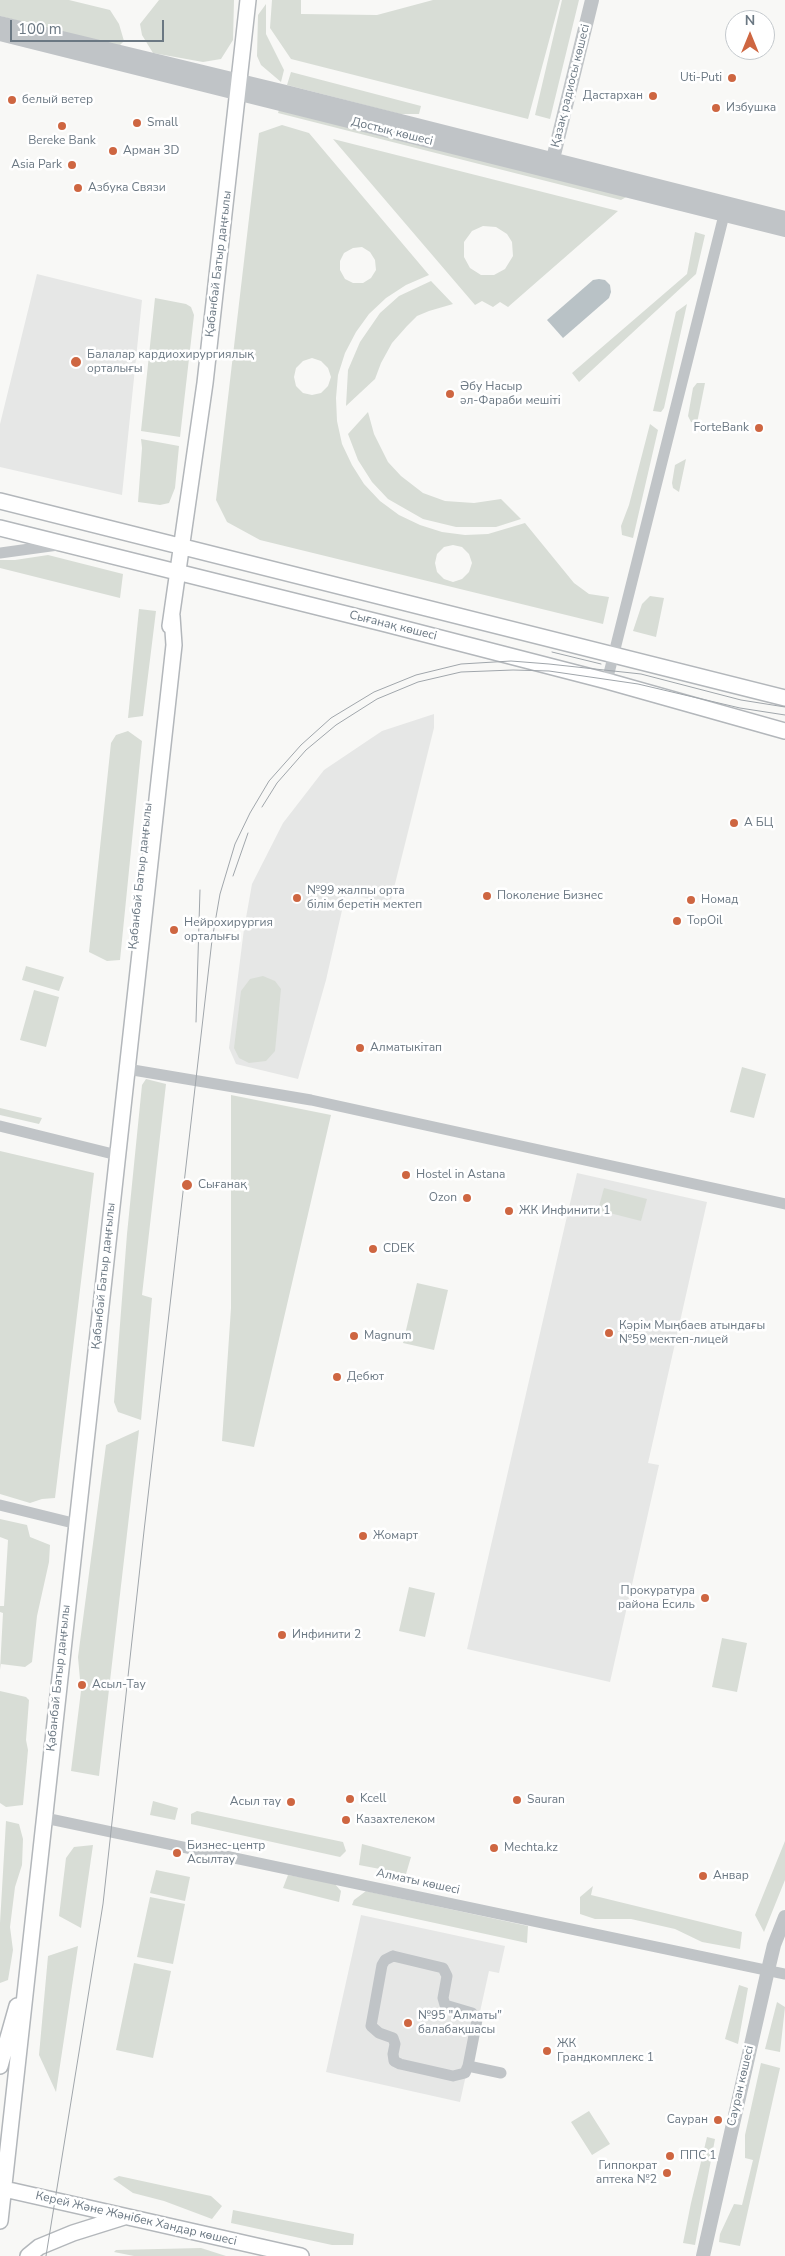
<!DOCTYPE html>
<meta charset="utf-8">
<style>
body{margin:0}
#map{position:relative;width:785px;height:2256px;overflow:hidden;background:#f8f8f6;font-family:"Nunito Sans",sans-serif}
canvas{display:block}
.north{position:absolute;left:725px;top:10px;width:50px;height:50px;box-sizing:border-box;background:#fff;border:1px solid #c4c9cd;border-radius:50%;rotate:0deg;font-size:14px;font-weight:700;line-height:20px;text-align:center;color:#6b7883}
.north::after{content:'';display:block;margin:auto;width:18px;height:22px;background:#ce6641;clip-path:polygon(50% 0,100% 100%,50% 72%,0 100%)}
.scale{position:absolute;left:10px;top:20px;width:154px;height:22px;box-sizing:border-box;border:2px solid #6b7883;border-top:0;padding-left:6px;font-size:15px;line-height:18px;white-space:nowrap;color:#6b7883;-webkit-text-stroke:4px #fff;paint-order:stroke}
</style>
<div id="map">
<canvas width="785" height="2256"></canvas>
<div class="north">N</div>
<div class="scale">100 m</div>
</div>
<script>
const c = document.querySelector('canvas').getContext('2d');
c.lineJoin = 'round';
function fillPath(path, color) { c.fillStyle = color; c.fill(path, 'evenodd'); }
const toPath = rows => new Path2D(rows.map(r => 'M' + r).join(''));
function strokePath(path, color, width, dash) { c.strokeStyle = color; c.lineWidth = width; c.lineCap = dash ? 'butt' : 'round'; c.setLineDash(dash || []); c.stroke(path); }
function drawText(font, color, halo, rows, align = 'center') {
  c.font = font + ' "Nunito Sans",sans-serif'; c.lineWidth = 5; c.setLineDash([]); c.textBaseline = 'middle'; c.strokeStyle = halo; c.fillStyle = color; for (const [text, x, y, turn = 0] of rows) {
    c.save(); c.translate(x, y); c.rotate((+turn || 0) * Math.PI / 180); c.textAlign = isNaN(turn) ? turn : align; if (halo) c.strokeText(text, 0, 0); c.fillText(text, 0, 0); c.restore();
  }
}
const built = toPath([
 [37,274,142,300,122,495,0,467,0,424],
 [434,714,434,728,390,904,346,893,326,980,298,1079,236,1064,229,1048,244,929,252,884,283,823,324,770,382,731],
 [577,1173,707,1202,648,1463,659,1465,610,1682,467,1649],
 [361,1915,505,1946,499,1973,489,1971,460,2102,326,2072]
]);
const green = toPath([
 [0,0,69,0,110,10,119,24,124,41,118,47,0,16],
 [159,0,234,0,233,40,221,59,203,62,153,53,142,35,140,24],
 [272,0,301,0,301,14,377,15,433,0,560,0,528,119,291,59,270,28],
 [562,0,579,0,550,119,535,115],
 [266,4,266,34,284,70,281,82,261,65,257,56,258,15],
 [291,72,421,106,419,114,400,114,287,85],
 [279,110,628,196,621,200,278,113],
 [282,125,309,133,429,275,406,285,386,298,369,314,356,332,345,353,338,375,336,398,337,421,342,444,352,465,364,484,380,501,399,515,420,525,442,532,465,535,488,534,525,523,574,583,589,594,609,597,603,624,260,540,227,522,216,500,259,133],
 [362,247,370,252,375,260,376,270,371,278,363,283,353,283,345,279,340,270,340,261,344,253,353,248],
 [312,358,321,361,328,368,331,377,328,386,321,393,312,395,303,393,296,386,294,377,296,368,303,361],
 [453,545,462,547,469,554,472,563,469,572,462,579,453,582,444,579,437,572,435,563,437,554,444,547],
 [333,139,618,211,508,307,500,302,493,307,482,301,475,305],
 [483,226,496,227,507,234,512,242,513,256,505,269,494,275,481,275,470,268,464,257,464,242,472,231],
 [695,232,705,235,696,274,579,382,572,373,687,274],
 [431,281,453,304,429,311,417,316,407,326,392,343,381,363,375,379,346,406,348,370,360,342,380,313,399,296],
 [155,298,186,304,191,307,194,315,180,437,141,431],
 [687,304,664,408,661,412,653,411,676,312],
 [697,383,705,383,697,423,691,422,688,416,693,388],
 [368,412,374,434,388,462,401,476,423,493,445,501,474,503,501,499,521,519,496,527,456,527,423,519,388,499,372,482,358,460,348,434],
 [650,424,658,430,633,538,622,535,621,526,629,505],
 [141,439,179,446,175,488,169,503,160,505,138,502,142,448],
 [686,459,679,492,673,488,672,483,675,465],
 [48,555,123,574,120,598,0,568,0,560,15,560],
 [650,596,664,598,656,637,633,631,642,604],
 [139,609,156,611,143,716,128,718],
 [128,731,142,741,120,960,107,961,89,952,111,743,116,735],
 [26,966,64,977,59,991,22,980],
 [263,976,275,981,281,989,275,1051,266,1061,249,1063,239,1058,234,1048,241,991,250,979],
 [34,990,59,997,46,1047,20,1040],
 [742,1067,766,1074,754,1118,730,1112],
 [146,1079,166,1084,142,1295,152,1298,141,1420,118,1412,114,1402,127,1234,142,1085],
 [231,1095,331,1115,254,1447,222,1441,231,1308],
 [0,1108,42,1118,39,1124,0,1115],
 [0,1151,94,1173,55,1498,42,1499,30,1503,0,1494],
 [604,1188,647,1199,641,1221,598,1210],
 [417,1283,448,1290,434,1350,403,1343],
 [139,1430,99,1776,71,1771,81,1691,78,1657,106,1445],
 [0,1519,27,1525,30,1537,50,1545,49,1562,37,1616,32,1662,25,1667,1,1664,0,1670,3,1613,0,1612,0,1606,4,1606,8,1540,0,1537],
 [409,1587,435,1593,425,1637,399,1631],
 [722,1638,747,1643,737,1692,712,1687],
 [0,1691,26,1697,29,1700,26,1740,28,1750,23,1805,6,1807,0,1803],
 [153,1801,178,1808,175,1820,150,1815],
 [197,1811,343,1842,346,1851,340,1857,191,1824,191,1814],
 [6,1821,19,1824,23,1839,22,1865,15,1887,10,1927,13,1950,8,1980,0,1983,0,1923],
 [785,1841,785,1880,764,1932,755,1915],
 [362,1844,411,1857,406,1874,359,1865],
 [93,1845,81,1928,59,1916,66,1858,74,1847],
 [156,1870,190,1877,185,1901,150,1893],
 [288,1875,334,1883,341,1891,339,1902,283,1888],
 [593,1886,591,1895,742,1932,740,1949,702,1942,675,1929,631,1919,595,1919,580,1914,580,1897],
 [366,1891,528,1926,527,1943,352,1905,354,1900],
 [150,1897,185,1904,173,1964,137,1957],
 [78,1946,56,2092,39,2055,48,1956],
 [134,1963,171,1971,153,2058,116,2050],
 [739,1985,748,1988,738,2044,725,2039],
 [777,2002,785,2007,780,2052,765,2049],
 [761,2063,780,2068,740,2246,719,2242,720,2234,734,2204,742,2205,753,2160,745,2158,745,2135],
 [589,2111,610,2144,592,2155,571,2122],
 [707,2137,715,2139,695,2245,683,2243,691,2203],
 [119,2176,211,2196,222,2206,212,2219,164,2201,133,2193,113,2179],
 [233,2210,354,2234,353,2245,332,2245,231,2223],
 [201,2248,226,2256,134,2256,114,2252,116,2250]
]);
const water = toPath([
 [599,279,605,280,610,285,611,292,609,298,563,338,547,320,593,280]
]);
const minor = toPath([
 [0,553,58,545],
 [607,681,724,215],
 [127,1069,311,1100,785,1204],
 [0,1126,117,1155],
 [0,1505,77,1524],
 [45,1818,785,1974],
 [393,1956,443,1968,447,1976,443,1998,445,2005,472,2013,477,2020,468,2066,465,2073,453,2076,400,2064,394,2061,393,2054,395,2044,393,2038,379,2033,371,2026,382,1965,385,1960,393,1956],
 [468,2066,501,2073]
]);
const tertiary = toPath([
 [0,23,290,93,785,218],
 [0,34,785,230],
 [551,167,592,0],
 [703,2256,768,1970,774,1945,785,1917]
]);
const secondary = toPath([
 [0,501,785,698],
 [0,528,386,624,607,681,785,731],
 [170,626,205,383,248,0],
 [0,2066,17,2006],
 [0,2188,301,2256],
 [0,2221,174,645,172,616],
 [28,2256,39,2247,73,2233,124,2217]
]);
const tram = toPath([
 [552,652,601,664],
 [262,807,277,783,306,750,336,725,377,699,418,682,461,672,513,670,549,671,638,684,740,708,785,715],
 [233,876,248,833],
 [196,1022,200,890],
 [46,2256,103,1904,144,1531,212,940,220,894,235,844,250,813,269,781,301,745,331,718,374,692,416,675,461,664,511,661,549,664,641,674,741,700,785,707]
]);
const markers = [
 [732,78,5,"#ce6641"],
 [653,96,5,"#ce6641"],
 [12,100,5,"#ce6641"],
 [716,108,5,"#ce6641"],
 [137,123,5,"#ce6641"],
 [62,126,5,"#ce6641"],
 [113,151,5,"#ce6641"],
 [72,165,5,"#ce6641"],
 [78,188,5,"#ce6641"],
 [76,362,6,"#ce6641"],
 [450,394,5,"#ce6641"],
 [759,428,5,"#ce6641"],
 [734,823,5,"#ce6641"],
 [487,896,5,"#ce6641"],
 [297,898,5,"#ce6641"],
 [691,900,5,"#ce6641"],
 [677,921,5,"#ce6641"],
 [174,930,5,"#ce6641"],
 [360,1048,5,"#ce6641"],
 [406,1175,5,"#ce6641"],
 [187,1185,6,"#ce6641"],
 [467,1198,5,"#ce6641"],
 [509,1211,5,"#ce6641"],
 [373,1249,5,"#ce6641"],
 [609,1333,5,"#ce6641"],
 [354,1336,5,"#ce6641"],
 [337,1377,5,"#ce6641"],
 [363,1536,5,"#ce6641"],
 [705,1598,5,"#ce6641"],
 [282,1635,5,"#ce6641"],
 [82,1685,5,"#ce6641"],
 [350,1799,5,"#ce6641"],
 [517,1800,5,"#ce6641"],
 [291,1802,5,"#ce6641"],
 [346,1820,5,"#ce6641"],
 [494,1848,5,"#ce6641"],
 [177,1853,5,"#ce6641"],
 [703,1876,5,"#ce6641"],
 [408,2023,5,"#ce6641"],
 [547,2051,5,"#ce6641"],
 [718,2120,5,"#ce6641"],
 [670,2156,5,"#ce6641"],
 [667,2173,5,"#ce6641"]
];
const poiNames = [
 ["Uti-Puti",722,78,"right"],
 ["Дастархан",643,96,"right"],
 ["белый ветер",22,100],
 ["Избушка",726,108],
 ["Small",147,123],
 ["Bereke Bank",62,141,"center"],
 ["Арман 3D",123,151],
 ["Asia Park",62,165,"right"],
 ["Азбука Связи",88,188],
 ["Балалар кардиохирургиялық",87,355],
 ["орталығы",87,369],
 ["Әбу Насыр",460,387],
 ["әл-Фараби мешіті",460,401],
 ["ForteBank",749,428,"right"],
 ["А БЦ",744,823],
 ["№99 жалпы орта",307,891],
 ["білім беретін мектеп",307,905],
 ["Поколение Бизнес",497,896],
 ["Номад",701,900],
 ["TopOil",687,921],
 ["Нейрохирургия",184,923],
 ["орталығы",184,937],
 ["Алматыкітап",370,1048],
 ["Hostel in Astana",416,1175],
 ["Сығанақ",198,1185],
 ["Ozon",457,1198,"right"],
 ["ЖК Инфинити 1",519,1211],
 ["CDEK",383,1249],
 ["Кәрім Мыңбаев атындағы",619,1326],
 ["№59 мектеп-лицей",619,1340],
 ["Magnum",364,1336],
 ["Дебют",347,1377],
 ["Жомарт",373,1536],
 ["Прокуратура",695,1591,"right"],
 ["района Есиль",695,1605,"right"],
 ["Инфинити 2",292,1635],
 ["Асыл-Тау",92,1685],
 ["Kcell",360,1799],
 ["Sauran",527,1800],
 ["Асыл тау",281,1802,"right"],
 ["Казахтелеком",356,1820],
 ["Бизнес-центр",187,1846],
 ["Асылтау",187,1860],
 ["Mechta.kz",504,1848],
 ["Анвар",713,1876],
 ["№95 \"Алматы\"",418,2016],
 ["балабақшасы",418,2030],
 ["ЖК",557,2044],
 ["Грандкомплекс 1",557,2058],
 ["Сауран",708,2120,"right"],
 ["ППС 1",680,2156],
 ["Гиппократ",657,2166,"right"],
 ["аптека №2",657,2180,"right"]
];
const streetNames = [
 ["Қазақ радиосы көшесі",571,86,-76],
 ["Достық көшесі",392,132,14],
 ["Қабанбай Батыр даңғылы",219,264,-83],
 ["Сығанақ көшесі",393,626,14],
 ["Қабанбай Батыр даңғылы",141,876,-84],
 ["Қабанбай Батыр даңғылы",104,1276,-84],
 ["Қабанбай Батыр даңғылы",59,1678,-84],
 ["Алматы көшесі",418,1882,12],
 ["Сауран көшесі",741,2086,-77],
 ["Керей Және Жәнібек Хандар көшесі",136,2219,13]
];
fillPath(built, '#e6e7e6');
fillPath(green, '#d8ddd6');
fillPath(water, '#b9c2c6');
strokePath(secondary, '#b3b7bb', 18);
strokePath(minor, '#c0c4c7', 11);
strokePath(tertiary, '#c0c4c7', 14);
strokePath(secondary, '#fff', 15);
strokePath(tram, '#a0a6ab', 1);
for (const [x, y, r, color] of markers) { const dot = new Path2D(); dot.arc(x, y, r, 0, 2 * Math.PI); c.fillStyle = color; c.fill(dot); strokePath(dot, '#fff', 2); }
drawText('12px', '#6b7883', '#fff', poiNames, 'left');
drawText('12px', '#6b7883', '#fff', streetNames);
</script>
